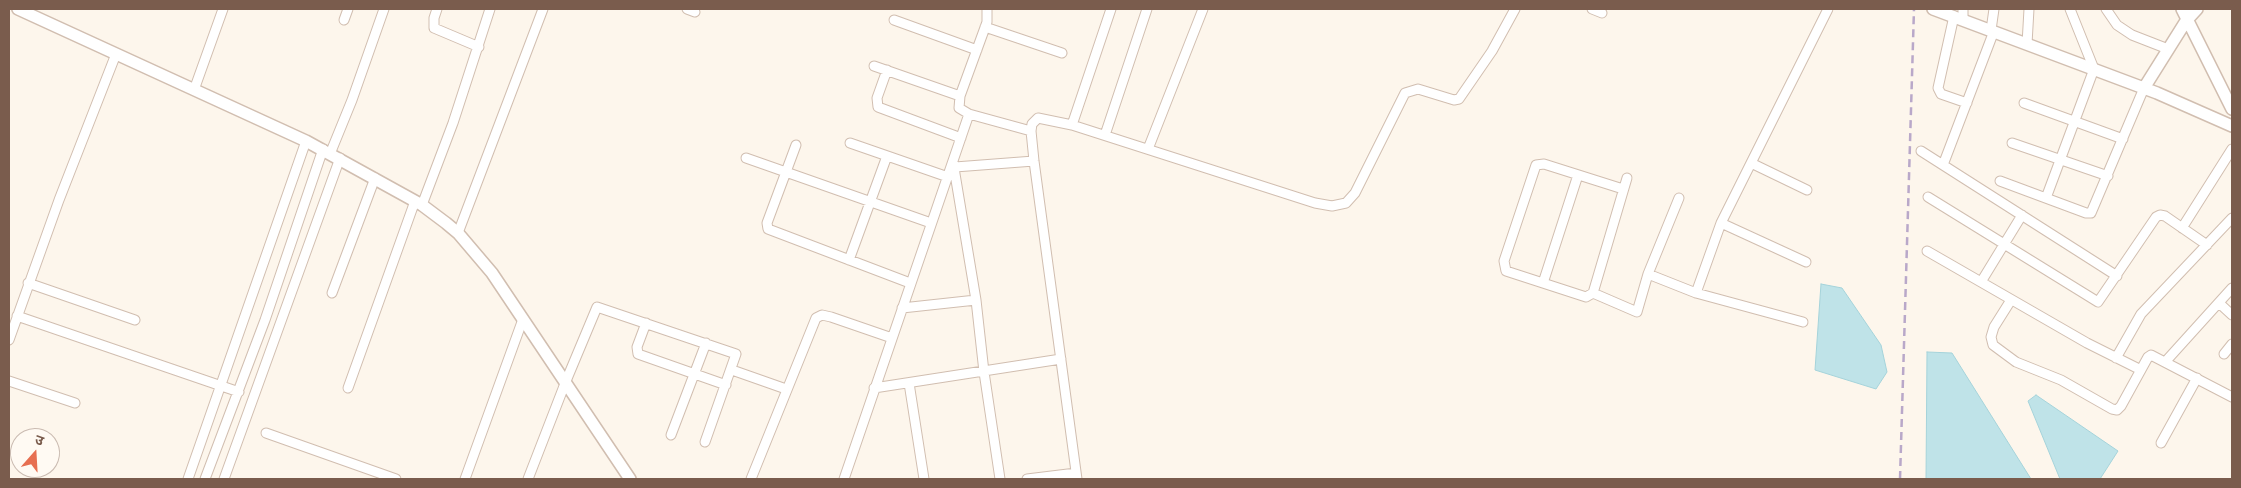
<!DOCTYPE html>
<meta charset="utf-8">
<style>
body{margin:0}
#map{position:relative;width:2241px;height:488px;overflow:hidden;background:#fdf6ec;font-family:"IBM Plex Sans","Noto Sans Devanagari",sans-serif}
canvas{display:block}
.frame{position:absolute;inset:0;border:10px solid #7a5c4d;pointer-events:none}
.north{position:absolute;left:10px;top:428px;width:50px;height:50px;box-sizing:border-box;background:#fffaf3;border:1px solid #cabbb1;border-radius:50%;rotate:19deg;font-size:14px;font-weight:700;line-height:20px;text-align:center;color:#7a5c4d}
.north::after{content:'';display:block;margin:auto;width:18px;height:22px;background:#e76f51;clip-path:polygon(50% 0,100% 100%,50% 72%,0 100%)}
</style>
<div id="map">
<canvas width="2241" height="488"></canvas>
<div class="frame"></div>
<div class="north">उ</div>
</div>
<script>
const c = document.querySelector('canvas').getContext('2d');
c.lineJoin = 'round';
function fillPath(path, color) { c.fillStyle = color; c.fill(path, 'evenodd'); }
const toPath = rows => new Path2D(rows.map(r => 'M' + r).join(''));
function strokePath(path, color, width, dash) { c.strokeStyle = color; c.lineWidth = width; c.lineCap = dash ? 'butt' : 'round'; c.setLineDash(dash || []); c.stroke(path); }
const water = toPath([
 [1821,284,1842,288,1881,345,1887,372,1876,389,1815,370,1821,284],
 [1927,352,1952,353,2031,479,1926,479,1927,352],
 [2036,395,2118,451,2100,479,2060,479,2028,401,2036,395]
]);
const minor = toPath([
 [437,9,434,18,434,28,479,47],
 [687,9,695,12],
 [987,9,987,22,960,96,959,108,969,114,1031,131],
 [1592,9,1602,13],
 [2106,9,2117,25,2132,35,2168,49],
 [1954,16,1938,88,1941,94,1967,103],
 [344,20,348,9],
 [894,20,977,50],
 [1963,20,1963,9],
 [985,27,1062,53],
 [1991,30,1994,9],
 [2027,44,2029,9],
 [874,66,960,96],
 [887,70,877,98,878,107,961,138],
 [194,90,223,9],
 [2024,103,2123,139],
 [1072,125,1111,9],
 [1105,135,1147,9],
 [850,143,948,177],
 [2012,143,2108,176],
 [796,145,767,223,768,229,910,283],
 [1148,149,1203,9],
 [1921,151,2117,276],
 [330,154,352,100,384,9],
 [746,158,931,223],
 [953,162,976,300,984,372,1000,479],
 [1751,163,1807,190],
 [1943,165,1994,31],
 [955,167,1034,161],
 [1627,178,1593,293,1637,312,1648,274,1679,198],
 [2000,181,2086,213,2091,213,2144,88],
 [1928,197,2098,302,2156,217,2160,215,2165,216,2207,245],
 [2046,198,2094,69,2070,9],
 [422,205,453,123,490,9],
 [1721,223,1806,262],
 [2182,228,2232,149],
 [458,233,543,9],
 [1927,251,2087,343,2141,370],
 [849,260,887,156],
 [1648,274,1696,293,1803,322],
 [1981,282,2022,215],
 [28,283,135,320],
 [1543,283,1578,175],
 [332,293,375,178],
 [1593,293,1586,297,1506,271,1504,261,1536,165,1544,164,1623,189],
 [1696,293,1721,223,1828,9],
 [2011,300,1994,327,1991,337,1993,345,2016,362,2061,380,2112,409,2117,410,2121,406,2148,357,2151,355,2232,397],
 [2219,303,2232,315],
 [902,308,976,300],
 [17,316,239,392],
 [646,323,637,347,638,354,726,385],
 [9,340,59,200,116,54],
 [2224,354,2232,344],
 [2116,358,2141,314,2232,218],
 [2166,361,2232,288],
 [732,370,786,389],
 [9,381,75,403],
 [909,383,924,479],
 [348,388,415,201],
 [874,388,1061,359],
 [266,433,396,479],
 [671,435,706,343],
 [2161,443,2197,378],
 [188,479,306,141],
 [205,479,265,320,323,149],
 [224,479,340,158],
 [465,479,523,319],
 [528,479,566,381,597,307,736,354,705,442],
 [751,479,816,318,822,315,831,317,892,338],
 [844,479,969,114],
 [1027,479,1076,473],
 [1077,479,1034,161,1031,131,1032,124,1038,118,1072,125,1315,203,1332,206,1346,203,1355,193,1405,93,1418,89,1454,100,1459,99,1492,51,1515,9]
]);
const tertiary = toPath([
 [18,9,306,141,422,205,446,223,458,233,492,273,630,479],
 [1933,9,2157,93,2232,126],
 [2182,9,2232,109],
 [2144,88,2186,21,2197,9]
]);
const rail = toPath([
 [1900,479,1914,9]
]);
fillPath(water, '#bfe3e8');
strokePath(water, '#a5d3da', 1);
strokePath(minor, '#d1beb0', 11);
strokePath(tertiary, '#d1beb0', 14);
strokePath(minor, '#fff', 9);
strokePath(tertiary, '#fff', 11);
strokePath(rail, '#b9a8c9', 2.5, [8, 5]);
</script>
